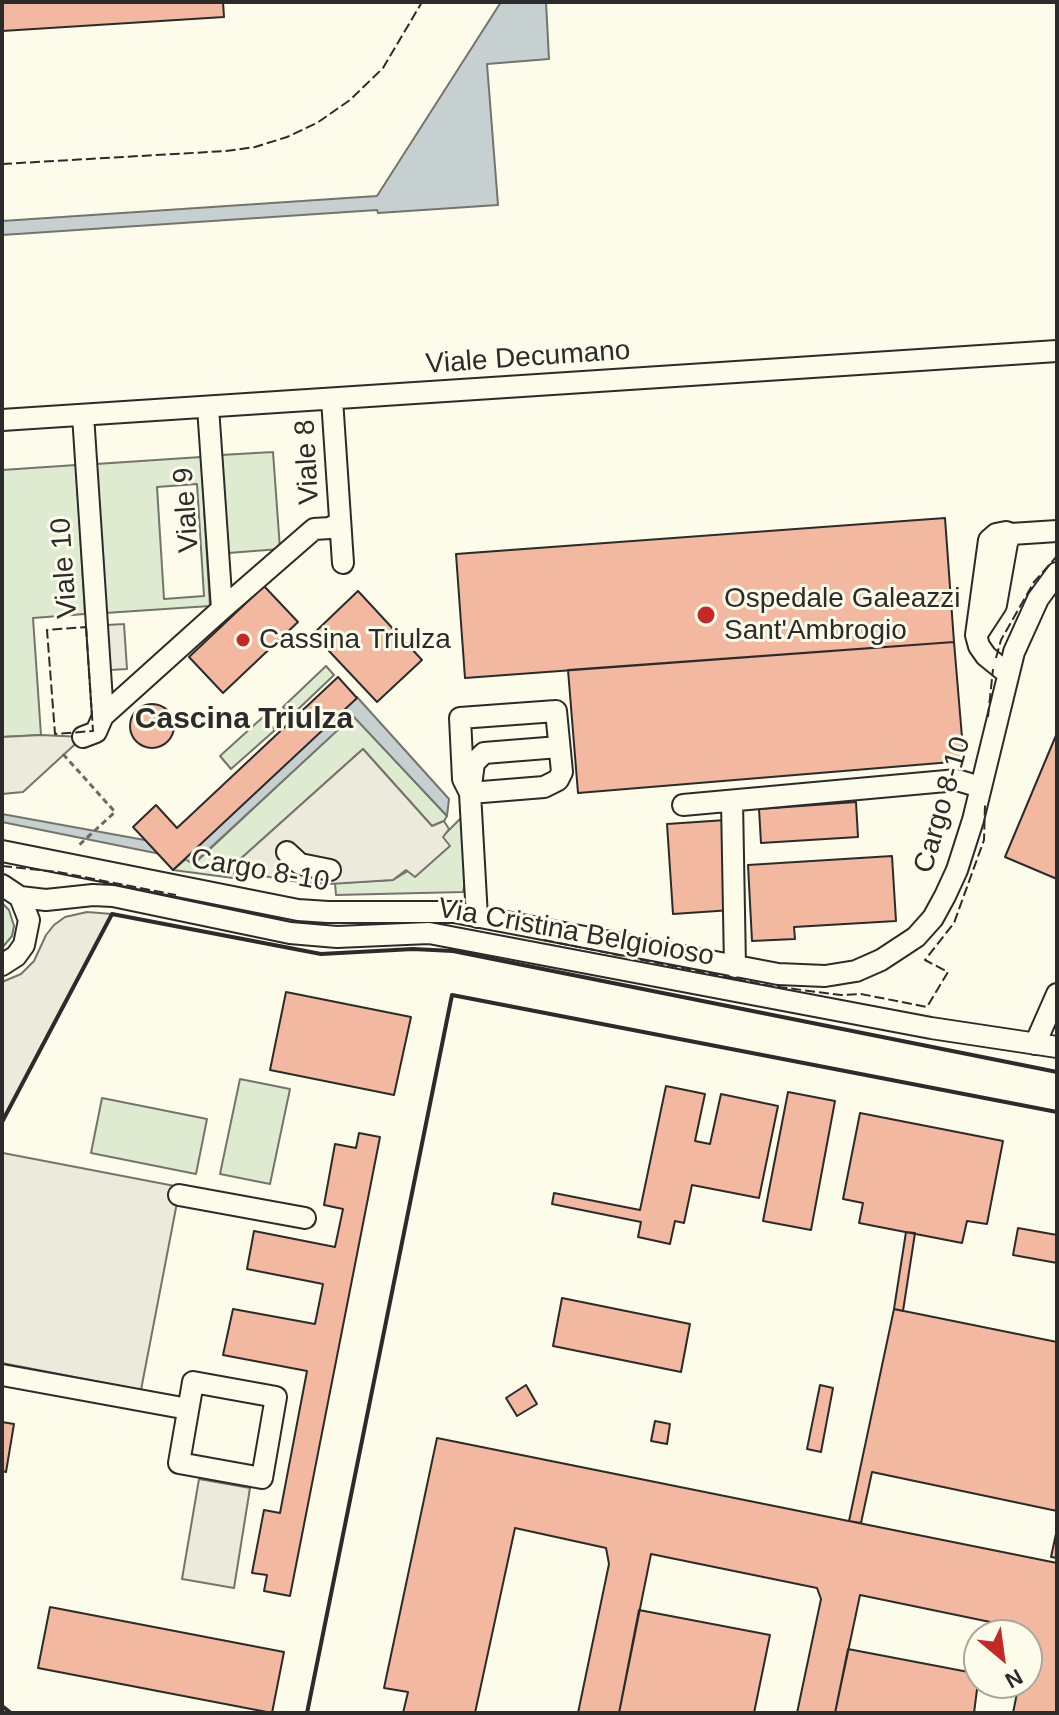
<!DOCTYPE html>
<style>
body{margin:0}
#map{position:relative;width:1059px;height:1715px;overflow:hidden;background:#fdfbea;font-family:Helvetica,sans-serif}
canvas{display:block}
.frame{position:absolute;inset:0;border:4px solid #2b2b2b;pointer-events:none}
.north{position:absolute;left:963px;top:1619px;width:80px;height:80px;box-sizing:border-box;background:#fdfbea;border:2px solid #a9a89e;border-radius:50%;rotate:151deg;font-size:22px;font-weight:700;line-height:32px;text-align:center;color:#2b2b2b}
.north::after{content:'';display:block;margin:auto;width:28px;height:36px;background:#c62828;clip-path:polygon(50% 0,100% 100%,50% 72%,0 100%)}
</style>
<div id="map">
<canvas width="1059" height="1715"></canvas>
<div class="frame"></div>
<div class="north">N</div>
</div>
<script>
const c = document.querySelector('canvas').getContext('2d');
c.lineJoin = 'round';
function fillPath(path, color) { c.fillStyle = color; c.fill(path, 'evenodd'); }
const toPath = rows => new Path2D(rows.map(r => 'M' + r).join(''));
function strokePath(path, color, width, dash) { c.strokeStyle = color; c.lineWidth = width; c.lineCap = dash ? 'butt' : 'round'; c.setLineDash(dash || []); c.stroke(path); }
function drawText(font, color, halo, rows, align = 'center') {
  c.font = font + ' Helvetica,sans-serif'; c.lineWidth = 6; c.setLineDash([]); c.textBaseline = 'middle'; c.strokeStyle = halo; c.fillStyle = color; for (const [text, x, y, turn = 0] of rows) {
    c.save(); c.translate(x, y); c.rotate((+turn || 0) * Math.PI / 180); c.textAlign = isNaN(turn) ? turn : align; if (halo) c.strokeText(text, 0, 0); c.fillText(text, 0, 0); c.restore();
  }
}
const green = toPath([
 [273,452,280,549,228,553,221,455,273,452],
 [201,457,210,606,105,613,96,464,201,457],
 [197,484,204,596,164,599,157,487,197,484],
 [76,465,85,614,33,618,41,735,2,737,2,470,76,465],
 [326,666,334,675,291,716,283,707,326,666],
 [353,715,447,816,444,821,432,826,363,749,237,862,233,878,173,870,186,859,194,864,353,715],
 [263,717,275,730,231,769,220,756,263,717],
 [463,816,465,882,463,892,336,895,335,883,393,880,449,846,442,837,463,816],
 [2,903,9,910,14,926,12,936,2,948,2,903],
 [240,1079,290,1089,270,1184,220,1174,240,1079],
 [102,1098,207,1119,196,1174,91,1153,102,1098]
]);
const parking = toPath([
 [124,624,127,669,110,670,107,625,124,624],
 [41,735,83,737,23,792,2,794,2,737,41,735],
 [363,749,432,826,444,821,449,829,443,837,450,846,415,877,406,870,393,880,330,884,305,883,234,871,237,862,363,749],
 [87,912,112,914,2,1122,2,982,21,974,34,961,46,935,54,925,65,917,87,912],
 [3,1153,180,1187,141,1390,2,1363,3,1153],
 [199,1479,250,1488,234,1588,182,1579,199,1479]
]);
const water = toPath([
 [501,2,546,2,549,59,487,64,498,205,378,213,377,210,2,235,2,221,377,196,501,2],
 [357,697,449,799,447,816,353,716,193,864,185,859,2,822,2,814,194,849,357,697]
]);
const building = toPath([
 [2,2,223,2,224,17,2,31,2,2],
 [945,518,954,642,465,678,456,554,945,518],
 [264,586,298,622,223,693,189,657,264,586],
 [358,591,422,660,377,702,313,634,358,591],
 [954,642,964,761,578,793,568,670,954,642],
 [338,677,357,698,173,870,133,827,156,805,177,828,338,677],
 '130 726a22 22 0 1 1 44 0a22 22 0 1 1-44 0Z',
 [1057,733,1057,879,1005,857,1057,733],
 [856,802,858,837,761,843,759,809,856,802],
 [726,820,732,910,673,914,667,824,726,820],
 [892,856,896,921,794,927,795,939,752,941,748,865,892,856],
 [286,992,411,1017,394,1095,270,1070,286,992],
 [666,1086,705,1094,695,1141,710,1144,721,1094,778,1106,759,1198,692,1185,684,1223,675,1221,670,1244,638,1237,641,1222,552,1204,554,1193,640,1210,666,1086],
 [788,1092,835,1101,811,1230,763,1221,788,1092],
 [860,1113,1003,1141,987,1224,967,1221,962,1243,859,1223,863,1203,843,1199,860,1113],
 [359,1133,380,1137,290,1596,264,1591,267,1575,252,1573,264,1510,280,1513,307,1371,223,1355,233,1309,315,1324,323,1284,247,1269,254,1231,335,1247,343,1209,324,1205,335,1144,356,1148,359,1133],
 [1018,1228,1057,1235,1057,1263,1013,1255,1018,1228],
 [906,1232,915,1233,903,1311,894,1309,906,1232],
 [562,1298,690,1324,681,1372,553,1346,562,1298],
 [894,1309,1057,1342,1057,1511,872,1472,861,1523,849,1521,894,1309],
 [526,1385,537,1404,517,1416,506,1398,526,1385],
 [820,1385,833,1388,821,1452,807,1449,820,1385],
 [655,1421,670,1424,667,1444,651,1441,655,1421],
 [2,1422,14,1424,6,1472,2,1471,2,1422],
 [437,1438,1057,1563,1056,1713,1013,1713,1019,1683,1027,1683,1027,1635,1025,1635,1024,1629,860,1595,835,1713,797,1713,821,1599,817,1588,651,1554,619,1713,578,1713,609,1564,606,1548,515,1528,475,1713,403,1713,408,1692,384,1688,437,1438],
 [1057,1529,1057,1558,1051,1557,1057,1529],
 [50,1607,284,1652,272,1713,38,1668,50,1607],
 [639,1610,770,1635,754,1713,619,1713,639,1610],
 [848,1649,979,1674,974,1713,835,1713,848,1649]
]);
const path = toPath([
 [63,754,115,812,78,846]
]);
const minor = toPath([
 [332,399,343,563],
 [208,407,222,609],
 [83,415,103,716],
 [2,420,1057,351],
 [979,631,996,605,1007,543,1011,534],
 [1007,673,986,656,979,646,976,635,989,540,996,534,1006,532,1011,534,1057,531],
 [556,711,562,772,558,780,544,787,470,793,463,779,460,718,556,711],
 [83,737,96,732,103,716,222,609,314,529,330,528,340,522],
 [732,801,735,967],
 [683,805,957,780,980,787],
 [2,851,298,910,328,912,454,912,778,974,825,976,856,971,881,960,916,937,933,918,945,896,957,870,973,820,1014,652,1038,599,1057,573],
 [287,852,300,864,330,870],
 [2,885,20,897,29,920,24,945,16,956,2,965],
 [20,897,46,900,93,895,113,896,290,933,337,937,429,933,931,1028,1057,1047],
 [477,917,470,793,474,763,484,753,559,747],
 [1035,1044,1057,994],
 [179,1195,305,1218],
 [2,1375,188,1409],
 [193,1382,276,1397,262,1478,179,1463,193,1382]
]);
const fence = toPath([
 [2,164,226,151,255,147,287,137,317,123,350,100,383,68,422,2],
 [86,627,93,731,55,734,47,630,86,627],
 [996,658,1001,640,1034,582,1057,556],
 [988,717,993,669],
 [2,866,58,872,176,895],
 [544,940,771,986,841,995,861,994,927,1007,948,972,925,960,954,923,984,840,985,805]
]);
const wall = toPath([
 [2,1122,112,914,321,954,413,949,453,951,1057,1072],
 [2,1706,11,1713],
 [307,1713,452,995,1057,1112]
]);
const markers = [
 [706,615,10,"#c62828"],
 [243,640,8,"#c62828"]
];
const streetNames = [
 ["Viale Decumano",528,358,-4],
 ["Viale 8",308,462,-93],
 ["Viale 9",187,510,-94],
 ["Viale 10",65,568,-94],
 ["Cargo 8-10",943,805,-74],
 ["Cargo 8-10",260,871,10],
 ["Via Cristina Belgioioso",576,933,10]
];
const poiNames = [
 ["Ospedale Galeazzi",724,599],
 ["Sant'Ambrogio",724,631],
 ["Cassina Triulza",259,640]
];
const neighbourhoodNames = [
 ["Cascina Triulza",244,720]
];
fillPath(green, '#deebd1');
strokePath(green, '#74746e', 2);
fillPath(parking, '#eceadb');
strokePath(parking, '#74746e', 2);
fillPath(water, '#c7d0d0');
strokePath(water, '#74746e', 2);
fillPath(building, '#f2b8a0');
strokePath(building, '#2b2b2b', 2);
strokePath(minor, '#2b2b2b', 24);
strokePath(path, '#6a6964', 3, [6, 4]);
strokePath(minor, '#fdfbea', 20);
strokePath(fence, '#2b2b2b', 2, [10, 4]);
strokePath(wall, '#2b2b2b', 4);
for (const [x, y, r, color] of markers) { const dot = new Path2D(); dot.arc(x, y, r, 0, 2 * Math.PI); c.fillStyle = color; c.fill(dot); strokePath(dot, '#fdfbea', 3); }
drawText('28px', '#2b2b2b', '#fdfbea', streetNames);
drawText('28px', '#2b2b2b', '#fdfbea', poiNames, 'left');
drawText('bold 30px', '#2b2b2b', '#fdfbea', neighbourhoodNames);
</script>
